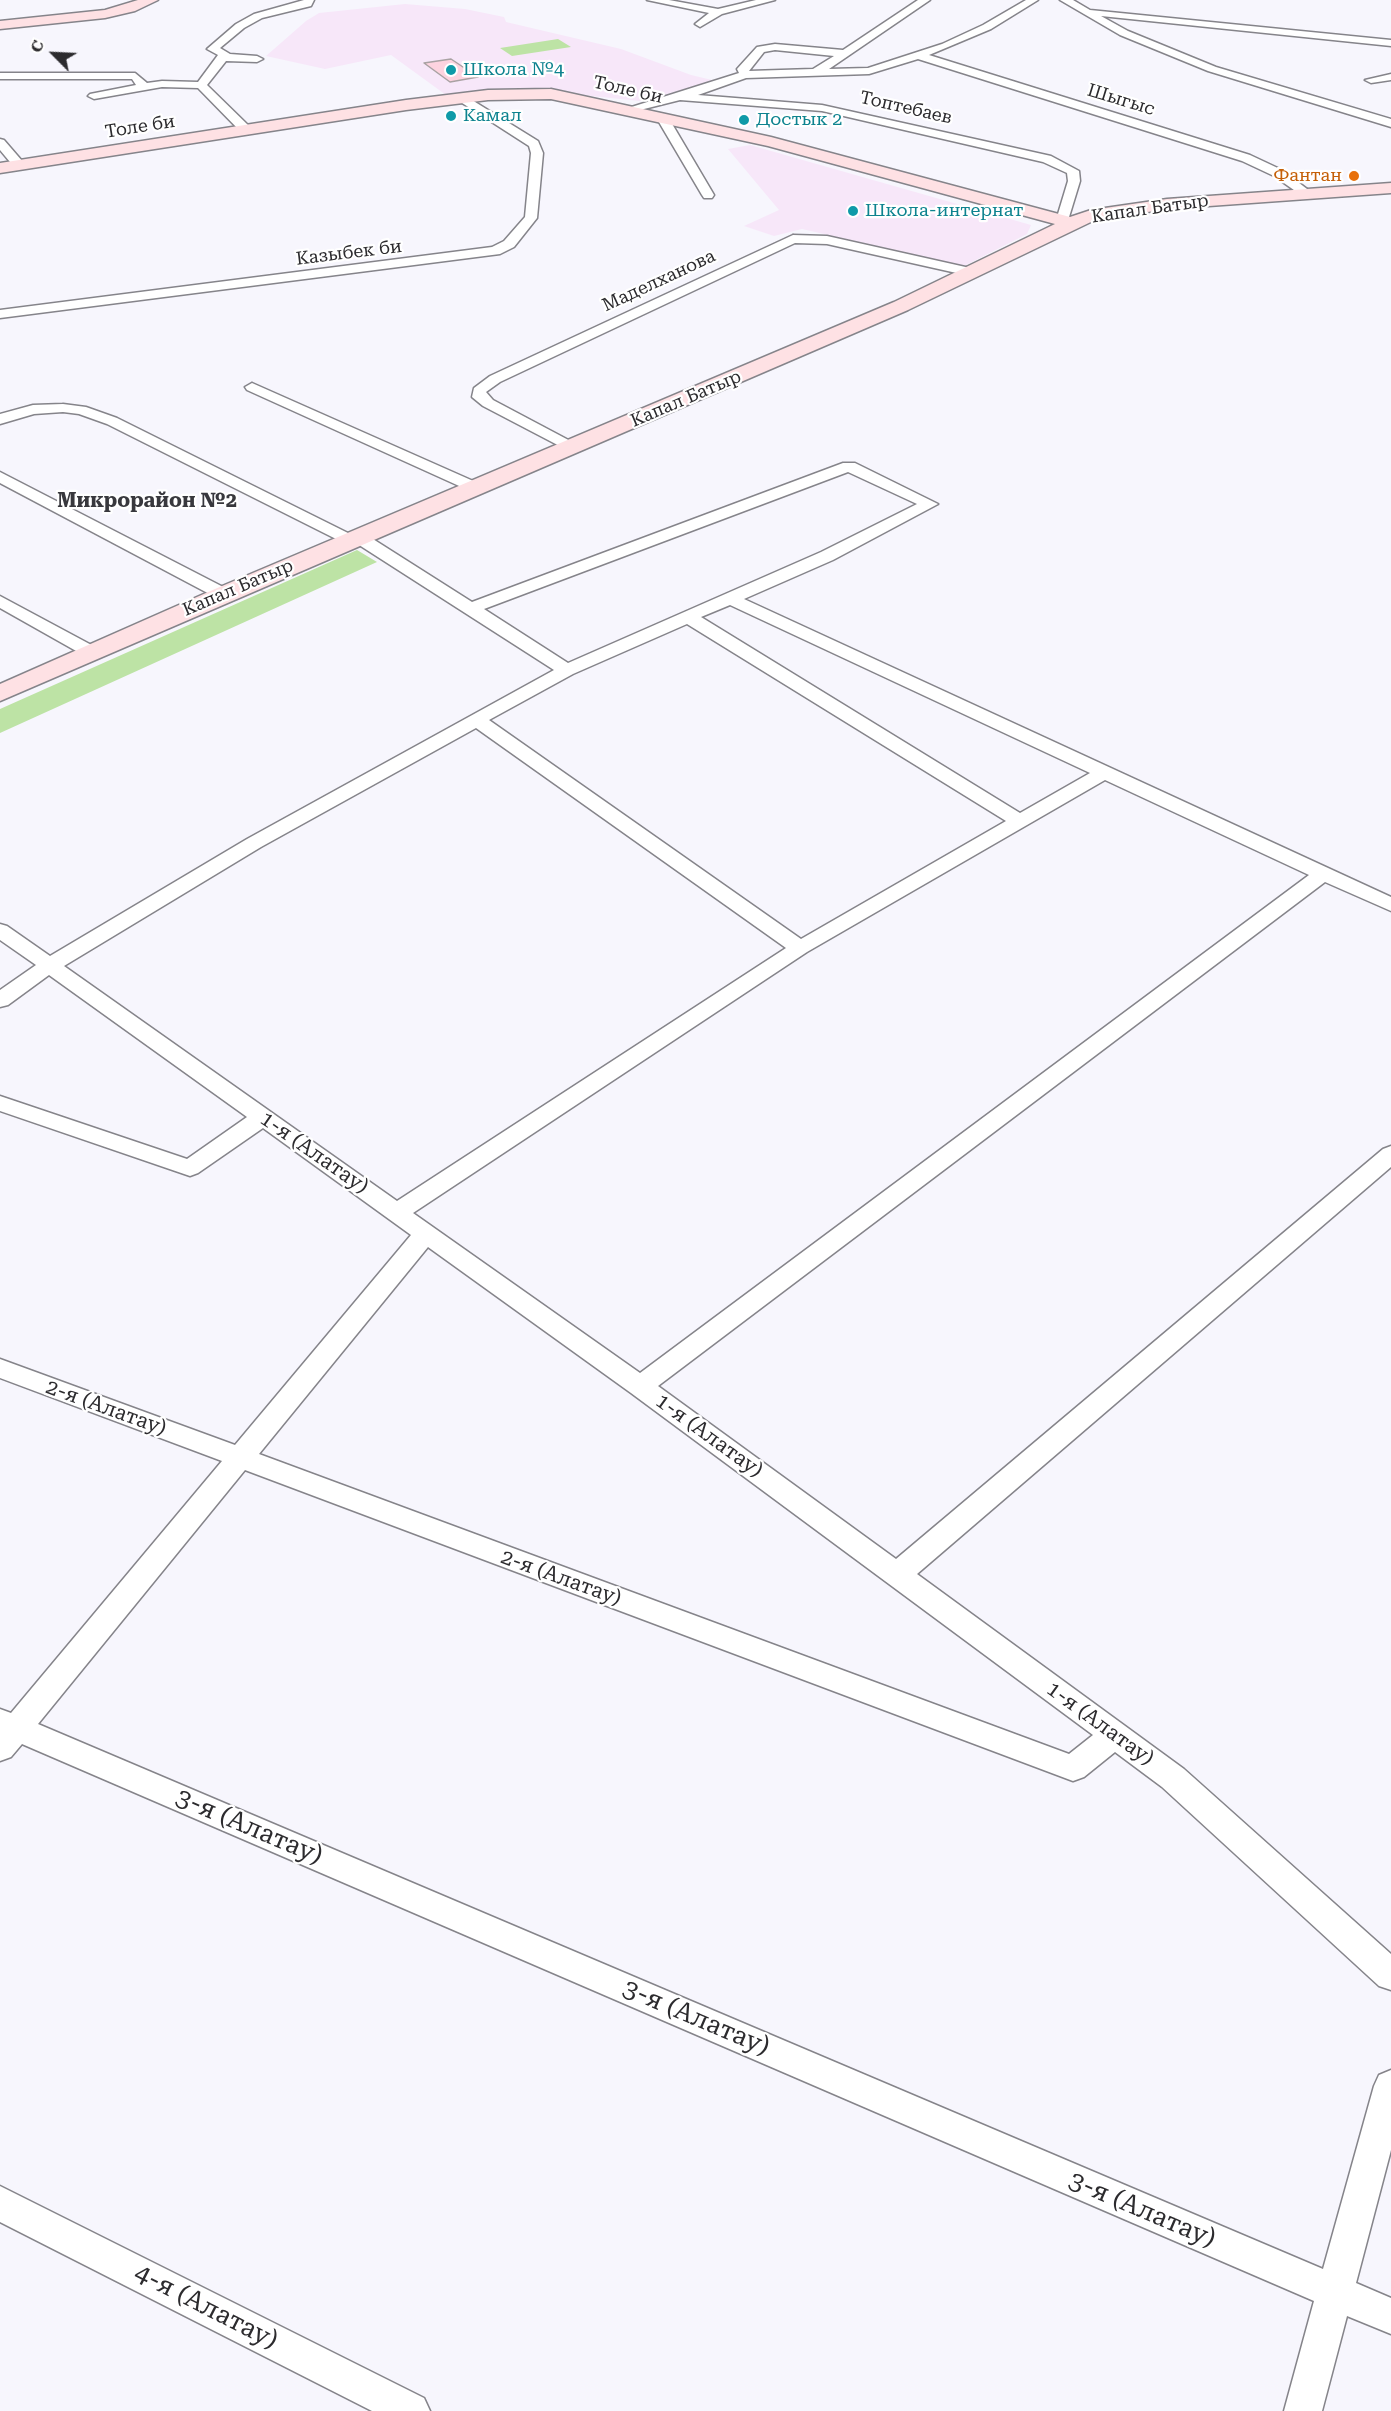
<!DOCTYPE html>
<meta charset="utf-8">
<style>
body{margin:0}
#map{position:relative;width:1391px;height:2411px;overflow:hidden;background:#f7f6fd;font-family:"Roboto Serif",serif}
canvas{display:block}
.north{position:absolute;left:24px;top:24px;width:60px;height:60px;-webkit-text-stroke:4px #fff;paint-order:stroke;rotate:294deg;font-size:16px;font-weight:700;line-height:24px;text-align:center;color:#2c2b2e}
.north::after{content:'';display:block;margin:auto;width:21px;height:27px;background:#2c2b2e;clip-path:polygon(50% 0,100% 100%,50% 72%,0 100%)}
</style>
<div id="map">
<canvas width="1391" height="2411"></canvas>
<div class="north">С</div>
</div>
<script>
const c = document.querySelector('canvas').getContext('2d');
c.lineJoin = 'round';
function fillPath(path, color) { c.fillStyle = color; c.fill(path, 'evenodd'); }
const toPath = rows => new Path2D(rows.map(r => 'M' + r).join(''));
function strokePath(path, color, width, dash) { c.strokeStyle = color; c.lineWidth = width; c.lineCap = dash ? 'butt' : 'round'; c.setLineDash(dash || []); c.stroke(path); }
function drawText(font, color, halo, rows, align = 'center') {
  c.font = font + ' "Roboto Serif",serif'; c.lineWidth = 4.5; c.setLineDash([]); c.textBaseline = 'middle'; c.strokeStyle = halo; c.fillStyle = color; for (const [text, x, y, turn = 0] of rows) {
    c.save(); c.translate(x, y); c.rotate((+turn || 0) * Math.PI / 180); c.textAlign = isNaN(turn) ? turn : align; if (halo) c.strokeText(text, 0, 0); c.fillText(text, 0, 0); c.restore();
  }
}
const commercial = toPath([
 [405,4,465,9,504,17,506,22,621,49,691,75,716,81,640,101,533,90,489,89,446,95,391,55,325,69,266,56,306,21,319,13],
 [750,145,1031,225,1027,234,964,266,802,229,774,236,744,226,779,210,728,149]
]);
const green = toPath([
 [558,39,571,47,512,56,500,48],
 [357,550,377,562,0,733,0,709]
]);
const building = toPath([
 [451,59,478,77,450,82,424,63,451,59]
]);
const street = toPath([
 [304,0,314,0,311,6,262,18,244,28,220,48,230,54,257,56,263,59,257,62,226,61,207,85,250,127,250,133,242,133,198,88,162,87,94,99,88,96,90,94,136,85,132,79,0,79,0,73,135,73,147,83,162,81,198,82,218,55,207,49,236,24,254,14,304,0],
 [647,0,669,0,718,9,756,0,775,0,722,14,700,27,695,24,709,13,647,0],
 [918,0,930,0,829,69,868,68,942,44,983,25,1026,0,1038,0,991,29,929,55,1250,155,1282,170,1311,192,1309,195,1301,195,1274,176,1242,161,918,59,869,74,746,78,698,95,822,105,1051,156,1079,171,1080,181,1069,217,1059,217,1058,214,1068,181,1067,173,1043,162,822,111,680,100,628,113,622,110,739,73,737,69,757,47,775,44,843,50,918,0],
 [775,50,834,56,813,69,749,71,764,52,775,50],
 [1060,0,1073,0,1090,10,1391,40,1391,46,1101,16,1128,31,1216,67,1391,119,1391,127,1208,71,1120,35,1060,0],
 [1391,74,1391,80,1371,83,1365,80,1391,74],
 [459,97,467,97,538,141,543,153,537,218,514,247,500,254,0,318,0,310,492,247,504,241,525,217,531,153,529,146,459,101,459,97],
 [658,115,668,117,714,195,712,198,704,198,702,195,656,117,658,115],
 [0,139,4,140,23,162,23,168,15,168,0,150,0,139],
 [793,235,827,236,970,268,977,272,970,276,827,244,795,243,500,382,486,392,493,400,576,444,579,447,576,450,571,452,483,406,472,397,474,388,490,376,793,235],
 [252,383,480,484,482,487,474,492,468,490,247,390,245,387,252,383],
 [63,404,86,407,117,418,352,535,365,534,472,602,843,463,855,463,938,504,833,560,744,599,1391,897,1391,911,1325,882,658,1386,896,1559,1383,1149,1391,1146,1391,1167,917,1574,1184,1769,1391,1954,1391,1990,1379,1986,1162,1787,1115,1752,1084,1777,1073,1781,245,1470,38,1724,1323,2269,1374,2086,1379,2075,1391,2070,1391,2150,1356,2283,1391,2298,1391,2334,1347,2316,1322,2411,1284,2411,1314,2301,22,1744,11,1757,0,1761,0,1709,11,1713,222,1461,0,1378,0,1359,235,1445,411,1235,263,1128,198,1173,190,1176,0,1111,0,1096,187,1159,247,1117,49,975,8,1005,0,1007,0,990,36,965,0,940,0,924,7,926,50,956,247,839,554,670,356,543,344,543,107,424,79,414,63,412,34,414,0,424,0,414,33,405,63,404],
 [848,472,917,504,821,552,568,663,484,609,848,472],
 [730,605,1090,773,1020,813,701,617,730,605],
 [687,624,1006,821,801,939,489,720,573,674,687,624],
 [476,728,786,948,397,1201,64,966,261,847,476,728],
 [1105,780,1309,875,640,1373,413,1213,807,952,1105,780],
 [428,1247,631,1393,1093,1735,1069,1754,259,1454,428,1247],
 [0,472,229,590,232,594,223,599,217,598,0,483,0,472],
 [0,596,97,648,100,652,97,656,85,656,0,608,0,596],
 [0,2186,424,2398,430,2411,372,2411,0,2222,0,2186]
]);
const secondary = toPath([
 [138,0,158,0,135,11,105,18,0,29,0,21,105,10,138,0],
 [551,89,771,137,1070,217,1091,210,1167,199,1391,183,1391,193,1167,209,1095,220,908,310,0,701,0,684,215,589,894,302,1055,224,768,146,551,99,488,100,406,110,0,173,0,163,406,100,488,90,551,89]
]);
const markers = [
 [451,70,6,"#0f9aa8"],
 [451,116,6,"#0f9aa8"],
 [744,120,6,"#0f9aa8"],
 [1354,176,6,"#e8710a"],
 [853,211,6,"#0f9aa8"]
];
const farCulturenames = [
 ["Школа №4",463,70],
 ["Камал",463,116],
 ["Достык 2",756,120],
 ["Школа-интернат",865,211]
];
const farStreetnames = [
 ["Толе би",628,90,13],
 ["Шыгыс",1121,100,17],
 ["Топтебаев",906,108,13],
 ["Толе би",140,127,-9],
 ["Капал Батыр",1150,209,-8],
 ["Казыбек би",349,253,-7],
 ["Маделханова",659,281,-25],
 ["Капал Батыр",686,399,-23],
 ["Капал Батыр",238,588,-23]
];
const farFoodnames = [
 ["Фантан",1342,176]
];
const farQuarternames = [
 ["Микрорайон №2",147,501]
];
const streetNames = [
 ["1-я (Алатау)",314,1153,35],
 ["2-я (Алатау)",106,1408,20],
 ["1-я (Алатау)",709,1436,36],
 ["2-я (Алатау)",561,1578,20],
 ["1-я (Алатау)",1100,1724,36]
];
const nearStreetnames = [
 ["3-я (Алатау)",249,1827,23],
 ["3-я (Алатау)",696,2018,23],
 ["3-я (Алатау)",1142,2210,23],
 ["4-я (Алатау)",206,2307,27]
];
fillPath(commercial, '#f7e7f9');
fillPath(green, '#bde3a5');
fillPath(building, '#fdd3df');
strokePath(building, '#a9a2a3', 1.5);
strokePath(street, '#85848a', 3);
strokePath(secondary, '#85848a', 3);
fillPath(street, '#fff');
fillPath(secondary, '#fee1e4');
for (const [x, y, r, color] of markers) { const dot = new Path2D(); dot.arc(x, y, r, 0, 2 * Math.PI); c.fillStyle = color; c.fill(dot); strokePath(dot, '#fff', 2); }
drawText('18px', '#0d838f', '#fff', farCulturenames, 'left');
drawText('18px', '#2c2b2e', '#fff', farStreetnames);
drawText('18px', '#c56008', '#fff', farFoodnames, 'right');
drawText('bold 20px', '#38383d', '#fff', farQuarternames);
drawText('21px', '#2c2b2e', '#fff', streetNames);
drawText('26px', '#2c2b2e', '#fff', nearStreetnames);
</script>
